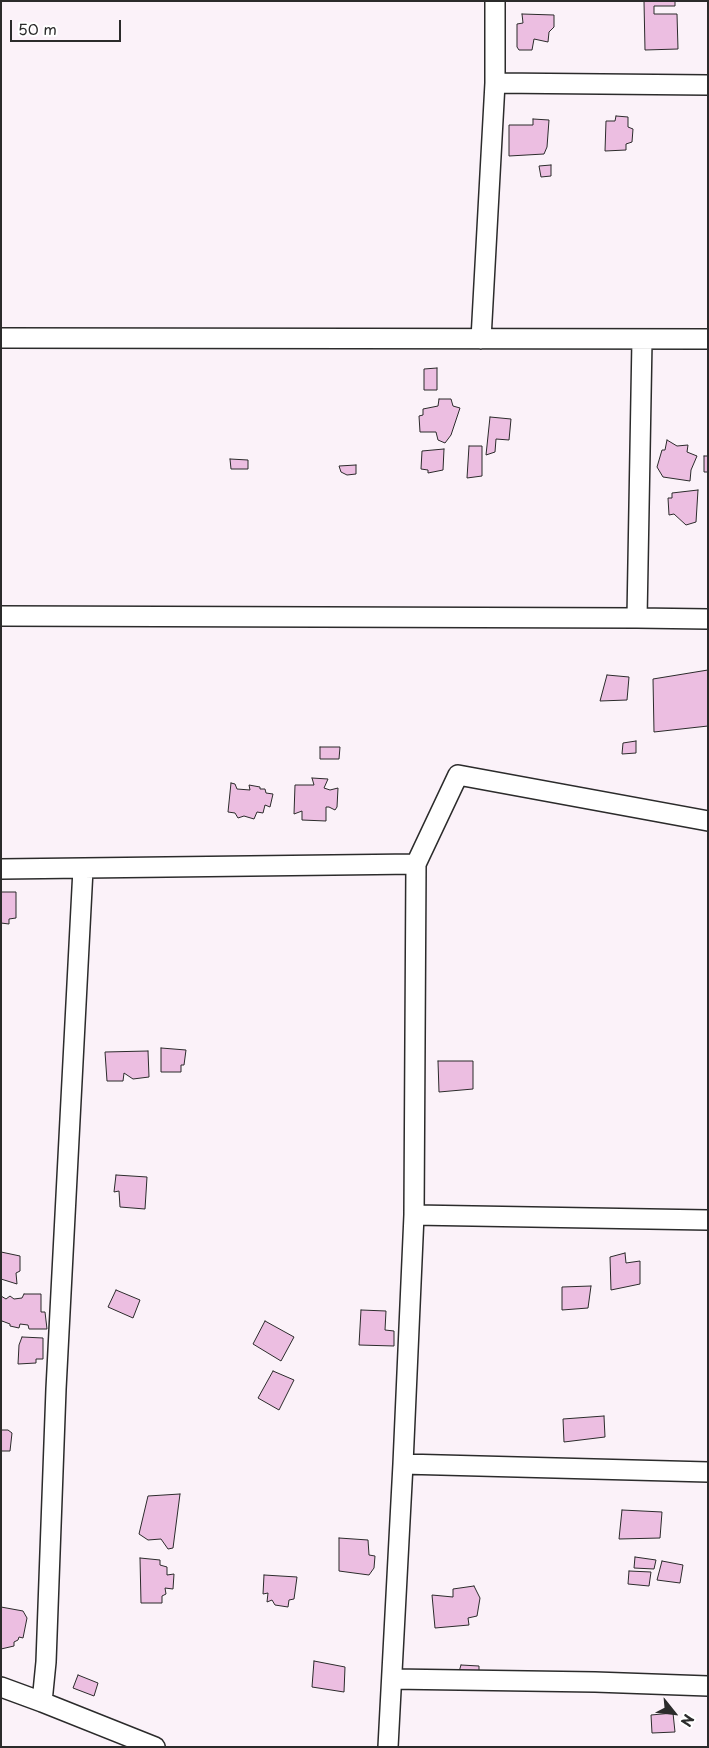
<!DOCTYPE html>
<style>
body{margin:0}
#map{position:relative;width:709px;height:1748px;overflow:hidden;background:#fbf2f9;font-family:"Playpen Sans",sans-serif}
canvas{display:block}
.frame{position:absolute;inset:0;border:2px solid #2b2b2b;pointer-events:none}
.north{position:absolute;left:649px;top:1688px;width:50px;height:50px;-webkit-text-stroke:4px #fff;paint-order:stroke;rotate:119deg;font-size:14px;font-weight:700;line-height:20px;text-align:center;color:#2b2b2b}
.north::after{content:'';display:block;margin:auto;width:18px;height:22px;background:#2b2b2b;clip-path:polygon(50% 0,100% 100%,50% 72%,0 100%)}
.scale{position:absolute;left:10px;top:20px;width:111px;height:22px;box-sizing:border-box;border:2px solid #2b2b2b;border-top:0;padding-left:6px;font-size:15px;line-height:18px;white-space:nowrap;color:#2b2b2b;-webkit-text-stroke:4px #fff;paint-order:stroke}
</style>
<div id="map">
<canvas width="709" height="1748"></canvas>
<div class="frame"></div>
<div class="north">N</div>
<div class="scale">50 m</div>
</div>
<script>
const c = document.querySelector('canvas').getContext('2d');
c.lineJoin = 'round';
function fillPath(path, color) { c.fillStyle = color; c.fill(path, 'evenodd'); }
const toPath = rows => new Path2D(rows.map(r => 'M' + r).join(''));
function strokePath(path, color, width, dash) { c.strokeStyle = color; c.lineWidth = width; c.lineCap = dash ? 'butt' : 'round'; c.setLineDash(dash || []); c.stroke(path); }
const building = toPath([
 [644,1,675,1,675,6,654,6,654,14,677,14,678,49,645,50,644,1],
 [522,14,554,15,554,27,549,32,548,42,534,39,532,50,519,50,517,47,517,24,523,23,522,14],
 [616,116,628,117,628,127,633,129,632,142,626,144,626,150,605,151,606,121,615,121,616,116],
 [533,119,549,120,547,147,544,154,509,156,509,125,533,125,533,119],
 [551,165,551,176,541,177,539,166,551,165],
 [437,368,437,390,424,390,424,369,437,368],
 [439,399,451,399,453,406,460,408,451,435,445,443,438,440,436,432,420,432,419,416,423,415,423,409,438,406,439,399],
 [490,417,511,419,509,440,496,439,495,452,486,455,490,417],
 [667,440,677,446,688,445,687,452,697,456,691,470,690,481,663,477,657,467,662,450,665,450,667,440],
 [469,446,482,446,482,476,467,478,469,446],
 [444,449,443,470,428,473,428,470,421,469,422,451,444,449],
 [704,456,708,456,708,472,704,472,704,456],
 [230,459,248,460,248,469,231,469,230,459],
 [356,465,356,474,347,475,341,472,339,466,356,465],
 [698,490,696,522,686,525,674,514,669,515,668,498,672,498,672,493,698,490],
 [708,670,708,726,654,732,653,679,708,670],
 [607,675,629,677,627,700,600,701,607,675],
 [636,741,636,753,622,754,623,743,636,741],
 [320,747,340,747,339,759,320,759,320,747],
 [312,778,328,779,324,788,330,790,338,788,337,807,335,810,329,807,326,807,326,821,302,820,302,811,294,814,295,785,314,785,312,778],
 [231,783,235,784,237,789,250,790,249,785,260,787,260,789,265,789,266,793,273,794,270,807,265,805,263,813,257,812,254,819,244,816,238,818,235,813,228,812,231,783],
 [1,892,16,892,16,918,9,919,9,924,1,923,1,892],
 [161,1048,186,1050,184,1065,181,1065,181,1072,161,1072,161,1048],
 [148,1051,149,1077,133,1079,124,1073,123,1081,107,1081,105,1052,148,1051],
 [438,1061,473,1061,473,1089,439,1092,438,1061],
 [116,1175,147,1177,145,1209,120,1207,119,1191,114,1192,116,1175],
 [1,1252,20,1256,20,1271,16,1273,17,1284,1,1279,1,1252],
 [625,1253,626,1263,640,1261,640,1284,611,1290,610,1257,625,1253],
 [591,1286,588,1308,562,1310,562,1287,591,1286],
 [116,1290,140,1300,133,1318,108,1307,116,1290],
 [24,1294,41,1294,41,1312,45,1312,47,1329,29,1329,28,1325,20,1324,19,1328,10,1326,10,1324,2,1321,1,1323,1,1296,6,1299,10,1296,14,1299,22,1298,24,1294],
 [361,1310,386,1311,385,1330,394,1331,394,1346,359,1345,361,1310],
 [265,1321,294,1337,281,1361,253,1344,265,1321],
 [22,1337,43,1338,43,1359,36,1359,36,1363,18,1364,19,1345,22,1337],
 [273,1371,294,1380,279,1410,258,1398,273,1371],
 [604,1416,605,1437,564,1442,563,1419,604,1416],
 [1,1430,8,1430,12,1433,10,1451,1,1451,1,1430],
 [180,1494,173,1548,168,1549,161,1539,148,1540,139,1534,148,1496,180,1494],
 [622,1510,662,1512,660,1538,619,1539,622,1510],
 [339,1538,368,1540,369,1555,375,1556,374,1568,369,1575,339,1571,339,1538],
 [635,1557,656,1560,654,1569,634,1568,635,1557],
 [140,1558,160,1560,160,1565,167,1567,167,1575,174,1574,173,1589,165,1588,166,1594,162,1596,162,1603,141,1603,140,1558],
 [662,1561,683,1565,680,1583,657,1580,662,1561],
 [629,1571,651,1572,649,1586,628,1584,629,1571],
 [264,1575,297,1577,294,1599,289,1600,288,1607,275,1605,272,1600,267,1602,268,1593,263,1594,264,1575],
 [474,1586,480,1598,477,1616,468,1618,469,1625,435,1628,432,1595,453,1597,453,1589,474,1586],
 [1,1607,23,1611,27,1618,23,1638,19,1637,18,1640,14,1642,14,1646,1,1649,1,1607],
 [314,1661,345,1667,344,1692,312,1687,314,1661],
 [461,1665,479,1666,479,1676,458,1675,461,1665],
 [78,1675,98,1683,94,1696,73,1688,78,1675],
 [673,1713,675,1732,652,1733,651,1715,673,1713]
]);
const minor = toPath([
 [495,83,708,85],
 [1,338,708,339],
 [481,339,495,83,495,1],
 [1,616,637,618,642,340],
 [637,618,708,619],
 [1,869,416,864],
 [414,1215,708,1220],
 [403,1464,708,1472],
 [392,1679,595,1682,708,1686],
 [1,1687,42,1702,46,1662,56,1389,83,869],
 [42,1702,155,1747],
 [388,1747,403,1464,414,1215,416,864,458,775,708,821]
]);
fillPath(building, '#ecbee1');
strokePath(building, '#2b2b2b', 1);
strokePath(minor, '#2b2b2b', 22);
strokePath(minor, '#fff', 19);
</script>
